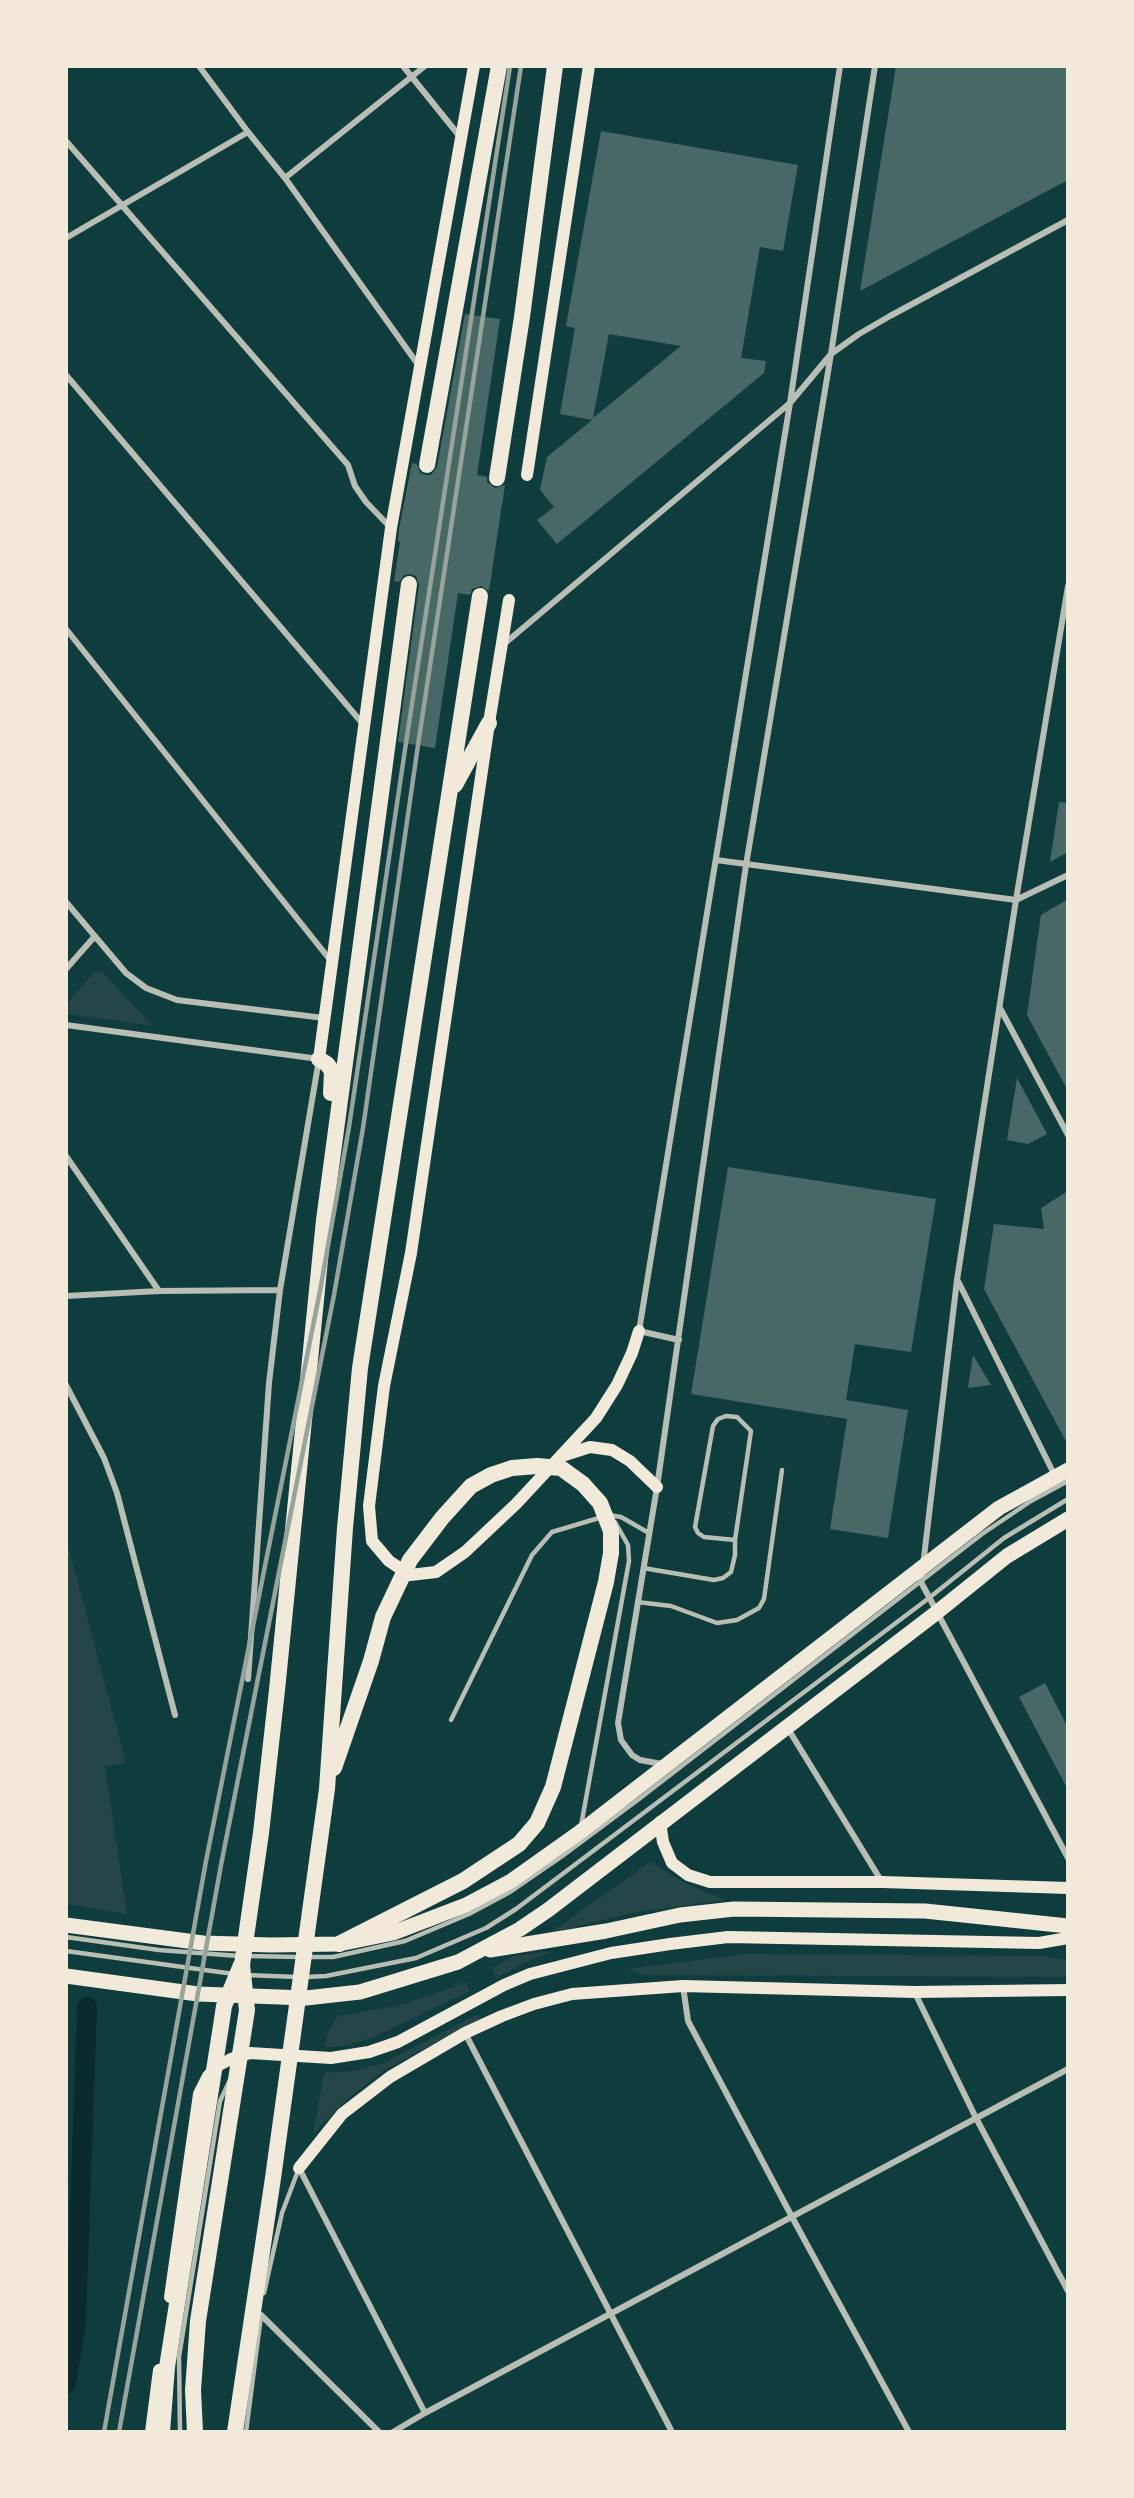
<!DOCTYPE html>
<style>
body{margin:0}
#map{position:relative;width:1134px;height:2498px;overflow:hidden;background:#0f3d3e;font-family:Rubik,sans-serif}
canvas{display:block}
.frame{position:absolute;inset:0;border:68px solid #f1e9da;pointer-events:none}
</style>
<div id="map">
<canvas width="1134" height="2498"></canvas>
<div class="frame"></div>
</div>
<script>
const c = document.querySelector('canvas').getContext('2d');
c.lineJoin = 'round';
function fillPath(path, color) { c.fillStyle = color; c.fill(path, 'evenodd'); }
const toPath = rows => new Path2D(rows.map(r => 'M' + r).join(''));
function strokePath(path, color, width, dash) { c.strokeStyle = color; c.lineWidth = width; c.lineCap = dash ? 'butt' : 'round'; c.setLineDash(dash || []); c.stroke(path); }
const green = toPath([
 [94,972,102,972,153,1026,66,1014,66,1005],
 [66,1538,126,1763,105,1766,127,1914,66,1904],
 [650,1862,685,1883,725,1900,631,1913,550,1933],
 [553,1951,528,1961,496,1978,492,1968,514,1956],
 [747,1954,1044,1956,1068,1961,1068,1977,644,1975,628,1969],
 [465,1982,470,1991,372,2038,343,2046,324,2047,328,2032,338,2016,397,2006,440,1992],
 [478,2014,481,2019,386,2069,346,2100,313,2134,324,2073,354,2071,384,2063]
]);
const canal = toPath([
 [66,2384,76,2322,87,2007]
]);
const building = toPath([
 [896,66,1068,66,1068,180,860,291],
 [601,131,798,165,783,251,760,247,741,358,766,361,764,373,557,544,537,520,554,507,540,490,547,457,592,420,560,414,575,328,566,326],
 [609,334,681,346,593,418],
 [465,314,500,319,477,475,487,477,487,482,495,488,505,485,489,591,481,586,472,589,470,595,458,593,435,748,398,742,419,585,416,576,410,574,404,575,399,582,394,581,400,542,398,541,399,529,412,463,417,464,420,473,426,475,431,475,437,467],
 [1059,802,1068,803,1068,852,1050,862],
 [1068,899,1068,1091,1027,1015,1041,915],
 [1017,1078,1047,1134,1028,1144,1007,1140],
 [728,1167,936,1199,911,1352,855,1344,846,1400,908,1410,888,1538,830,1529,847,1419,691,1394],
 [1068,1191,1068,1445,984,1289,994,1224,1044,1229,1041,1208],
 [973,1355,991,1385,968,1388],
 [1045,1683,1068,1728,1068,1790,1019,1697]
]);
const service = toPath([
 [643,1568,714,1580,723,1578,731,1572,735,1555,735,1540,751,1431,737,1417,726,1416,718,1419,713,1426,695,1527,698,1533,704,1537,735,1540],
 [637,1602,671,1606,717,1623,737,1620,759,1608,764,1599,782,1470],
 [451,1720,532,1555,552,1532,609,1515,621,1517,649,1533],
 [581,1826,629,1561,628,1545,615,1522],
 [66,1937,159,1950,239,1956],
 [66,1951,234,1974],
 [248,1956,299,1957],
 [308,1957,333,1957,405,1941,469,1914,510,1892,561,1857,639,1799,982,1534,1031,1501,1068,1481],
 [246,1975,297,1977],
 [306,1977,326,1976,416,1958,486,1928,516,1909,929,1598,1004,1538,1068,1499],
 [264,2293,282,2213,299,2168],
 [180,2432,179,2357,220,2101,230,2080],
 [246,2432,261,2316]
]);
const minor = toPath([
 [199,66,248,132,285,178,419,366],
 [403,66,461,138],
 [66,141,348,465,355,486,366,502,391,528],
 [285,178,425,66],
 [66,238,248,132],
 [66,375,363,724],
 [1068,586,1016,900,957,1280,921,1582,1068,1858],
 [66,629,331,961],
 [504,644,790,403,831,354,859,334,890,316,1068,220],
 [716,860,1016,900,1068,875],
 [66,902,126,973,146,988,177,1000,324,1018],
 [66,969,95,936],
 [1000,1008,1068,1135],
 [66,1025,319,1059,280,1290,269,1383,248,1679],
 [66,1156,159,1291],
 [958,1281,1055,1476],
 [66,1296,159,1291,280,1290],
 [679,1340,639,1331,790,403,840,66],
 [66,1385,104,1458,117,1493,175,1715],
 [787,1727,882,1882],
 [662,1764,640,1760,632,1755,621,1740,618,1723,657,1487,746,865,831,354,875,66],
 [683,1986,688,2021,792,2217,909,2432],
 [915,1993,976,2118,1068,2291],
 [465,2033,672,2432],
 [299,2168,425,2413],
 [261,2315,379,2432],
 [393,2432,425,2413,1068,2069]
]);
const secondary = toPath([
 [527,475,589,66],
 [509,600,489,723,411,1253,384,1386,369,1506,372,1541,389,1561,410,1575,436,1572,465,1552,516,1504,596,1418,617,1385,632,1353,639,1331],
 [319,1059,391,528,474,66],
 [562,1456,590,1447,612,1450,630,1461,657,1487],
 [660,1822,663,1842,672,1863,688,1875,710,1882,883,1882,1068,1888],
 [299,2168,342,2114,390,2077,465,2033,502,2016,534,2004,572,1994,683,1986,915,1992,1068,1990],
 [170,2297,199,2094,208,2076,219,2065,231,2059,250,2053,331,2058,369,2052,398,2042,504,1985,530,1974,611,1953,670,1944,728,1937,1039,1943,1068,1938],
 [151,2432,159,2370]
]);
const primary = toPath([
 [66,1925,203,1943,271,1945,339,1944,393,1933,466,1905,511,1881,580,1832,999,1508,1068,1470],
 [490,1950,606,1931,680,1915,734,1909,925,1911,1068,1926],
 [66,1976,198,1994,306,1998,360,1992,458,1962,520,1929,548,1910,936,1613,1007,1556,1068,1519]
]);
const trunk = toPath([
 [427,465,499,66],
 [497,478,522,317,555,66],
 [455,785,489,723],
 [319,1059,327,1064,332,1071,331,1093],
 [334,1768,371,1661,383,1617,410,1560,442,1518,471,1486,491,1475,512,1468,537,1466,561,1468,583,1484,600,1503,611,1531,611,1553,606,1582,553,1787,537,1823,519,1844,463,1881,339,1944],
 [162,2432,167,2367,221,2026,224,2006,241,1965],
 [195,2432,193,2390,198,2321,247,2010,242,1965,261,1833,277,1690,324,1220,409,584],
 [235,2432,273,2178,327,1789,345,1528,360,1368,480,596]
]);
const rail = toPath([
 [104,2432,206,1861,320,1291,349,1127,406,743,510,66],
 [119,2432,221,1865,334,1295,363,1128,418,745,521,66]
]);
fillPath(green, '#244646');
strokePath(canal, '#0a2a2b', 20);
fillPath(building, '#486865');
strokePath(service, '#b8beb3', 4.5);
strokePath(minor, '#b8beb3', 6);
strokePath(secondary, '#f1e9da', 12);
strokePath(primary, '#f1e9da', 15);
strokePath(trunk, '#f1e9da', 16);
strokePath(rail, '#97a49c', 4.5);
</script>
